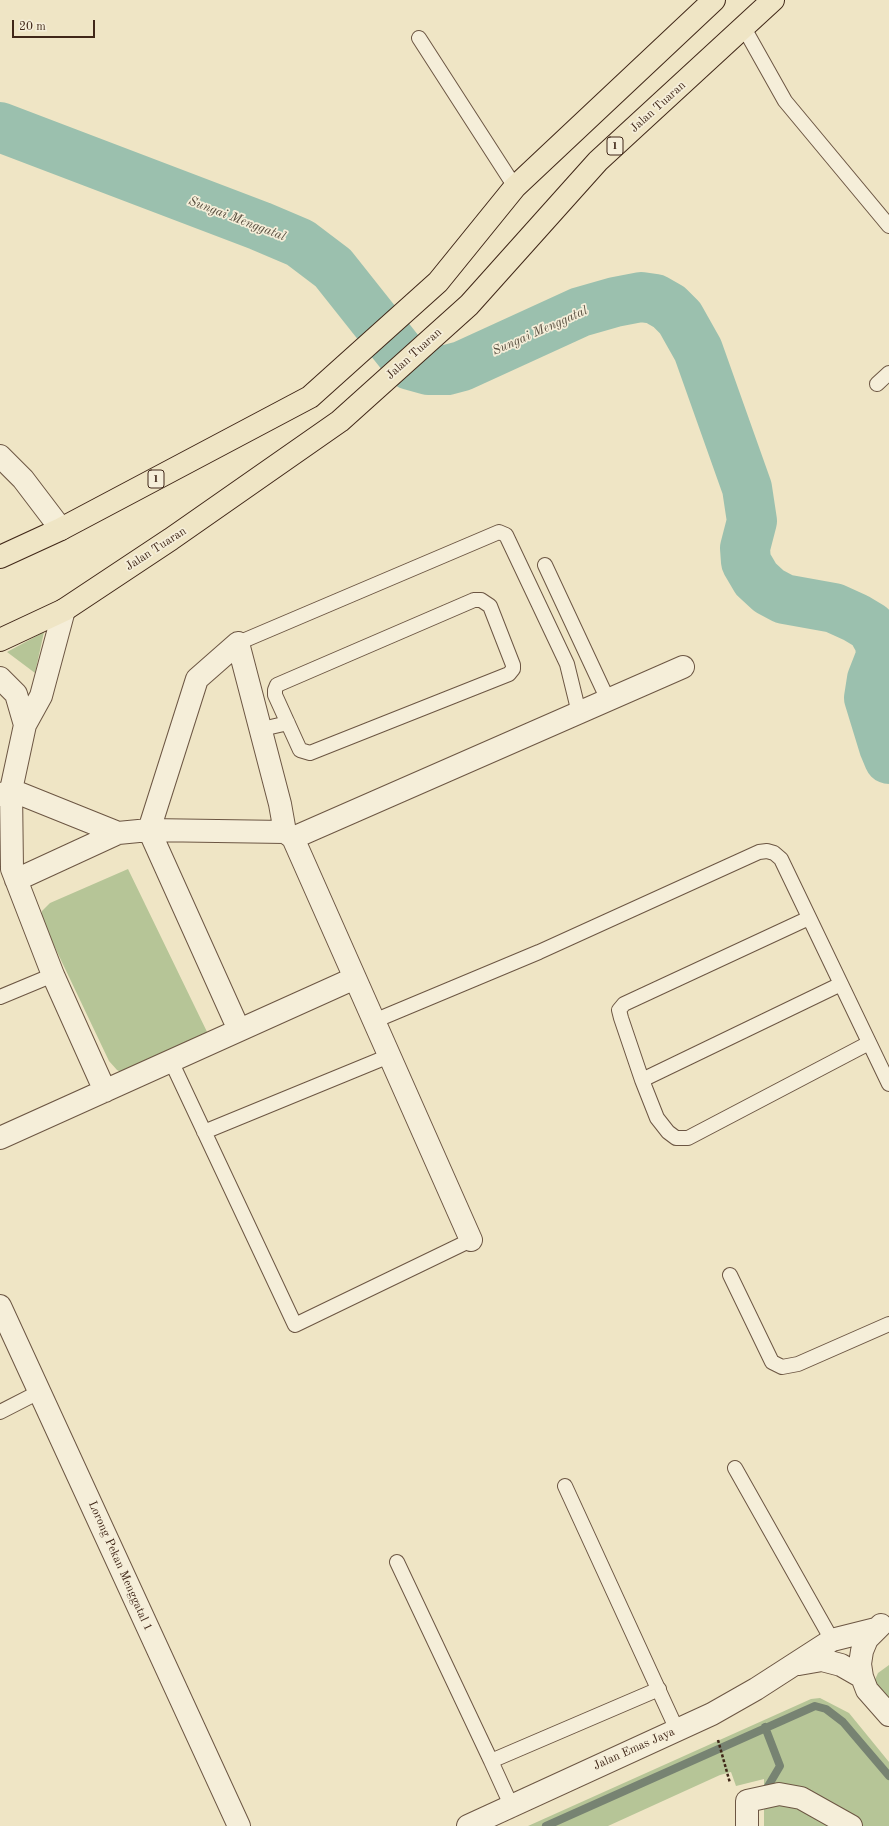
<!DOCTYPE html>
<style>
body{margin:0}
#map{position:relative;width:889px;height:1826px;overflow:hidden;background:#efe5c5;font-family:"Old Standard TT",serif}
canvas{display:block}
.scale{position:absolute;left:12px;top:20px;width:83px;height:18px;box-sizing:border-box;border:2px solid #402718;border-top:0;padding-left:5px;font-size:12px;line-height:14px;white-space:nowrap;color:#402718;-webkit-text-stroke:3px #f5eed9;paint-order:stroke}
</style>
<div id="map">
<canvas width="889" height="1826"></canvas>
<div class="scale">20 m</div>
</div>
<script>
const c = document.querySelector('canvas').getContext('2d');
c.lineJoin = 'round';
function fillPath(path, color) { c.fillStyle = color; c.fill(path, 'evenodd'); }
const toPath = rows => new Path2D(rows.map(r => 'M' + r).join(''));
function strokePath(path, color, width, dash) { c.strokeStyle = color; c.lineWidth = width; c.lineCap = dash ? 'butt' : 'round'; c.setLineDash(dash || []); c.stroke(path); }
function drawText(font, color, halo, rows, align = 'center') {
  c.font = font + ' "Old Standard TT",serif'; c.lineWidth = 3.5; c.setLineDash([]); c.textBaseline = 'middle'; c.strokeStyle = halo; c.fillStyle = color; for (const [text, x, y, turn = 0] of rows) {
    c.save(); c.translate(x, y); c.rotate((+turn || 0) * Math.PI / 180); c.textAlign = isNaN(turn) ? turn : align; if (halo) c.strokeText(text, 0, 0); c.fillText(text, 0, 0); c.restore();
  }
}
const green = toPath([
 [44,632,35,673,7,652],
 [128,869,210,1038,129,1076,117,1070,109,1061,41,918,42,911,50,903],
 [889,1665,889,1718,873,1684,878,1673],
 [820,1698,849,1713,889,1762,889,1826,764,1826,764,1779,736,1786,731,1772,720,1775,608,1826,528,1826,811,1699]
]);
const stream = toPath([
 [765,1727,780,1766,767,1788],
 [546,1826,815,1706,826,1709,843,1722,889,1776]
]);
const river = toPath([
 [0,127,260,226,300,243,333,268,410,365,428,370,447,370,462,366,580,312,615,302,641,297,655,299,669,307,680,318,698,350,747,488,752,521,745,548,746,562,756,579,769,591,784,599,834,608,856,618,871,627,880,643,881,656,872,679,869,698,884,747,889,759]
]);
const path = toPath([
 [718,1740,730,1783]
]);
const service = toPath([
 [744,28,785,101,889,226],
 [419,38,515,187],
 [877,384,889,373],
 [545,565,608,700],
 [474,600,481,600,490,606,513,665,513,669,509,674,310,753,300,750,275,695,275,690,277,685,474,600],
 [238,643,499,532,506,535,567,664,579,713],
 [262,729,288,723],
 [809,918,624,1004,619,1010,621,1018,642,1080,657,1118,668,1132,676,1138,688,1138,869,1043],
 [0,997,53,975],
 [374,1021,539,952,759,852,767,851,774,853,781,859,889,1084],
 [171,1061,295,1325,471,1240],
 [642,1080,841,984],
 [204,1132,389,1056],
 [730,1275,772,1362,782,1367,798,1364,889,1324],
 [0,1412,41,1391],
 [735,1468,832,1640],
 [565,1486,677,1730],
 [397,1562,491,1761],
 [511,1805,491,1761,659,1689]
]);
const minor = toPath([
 [0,456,23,479,61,529],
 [64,610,41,696,25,725,11,790,12,869,53,975,105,1091],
 [0,678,16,694,25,725],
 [0,795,11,790,118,833],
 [293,838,683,667],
 [16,880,118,833,149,830,285,832],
 [239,1030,149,830,197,679,238,643,280,804,285,832,293,838,471,1240],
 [0,1138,355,978],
 [0,1306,239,1826],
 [881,1625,867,1639,862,1651,860,1664,862,1677,867,1690,889,1715],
 [799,1664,822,1660,841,1665,862,1677],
 [468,1826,712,1714,756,1689,832,1640,876,1629],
 [747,1826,747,1801,779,1794,801,1798,851,1826]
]);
const primary = toPath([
 [0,557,61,529,310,397,438,282,515,187,714,0],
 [0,640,64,610,171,539,340,421,469,305,598,161,773,0]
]);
const shields = [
 [615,146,16],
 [156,479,16]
];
const shieldNames = [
 ["1",615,146],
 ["1",156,479]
];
const streetNames = [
 ["Jalan Tuaran",658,107,-42],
 ["Jalan Tuaran",414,354,-42],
 ["Jalan Tuaran",156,549,-33],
 ["Lorong Pekan Menggatal 1",120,1566,66],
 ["Jalan Emas Jaya",634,1749,-24]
];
const waterNames = [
 ["Sungai Menggatal",237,219,21],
 ["Sungai Menggatal",540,331,-24]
];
fillPath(green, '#b6c597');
strokePath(stream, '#778372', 8);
strokePath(river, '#9bc0ae', 50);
strokePath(service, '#6c5643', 16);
strokePath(minor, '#6c5643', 24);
strokePath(primary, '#402718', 24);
strokePath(path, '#402718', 2.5, [3, 2]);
strokePath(service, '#f5eed9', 14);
strokePath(minor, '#f5eed9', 22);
strokePath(primary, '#efe5c5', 22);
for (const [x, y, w] of shields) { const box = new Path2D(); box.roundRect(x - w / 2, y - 9, w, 18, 3); c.fillStyle = '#f5eed9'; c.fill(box); strokePath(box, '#402718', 1); }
drawText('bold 11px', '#402718', null, shieldNames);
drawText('12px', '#402718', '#f5eed9', streetNames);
drawText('italic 13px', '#574d3e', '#f5eed9', waterNames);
</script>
